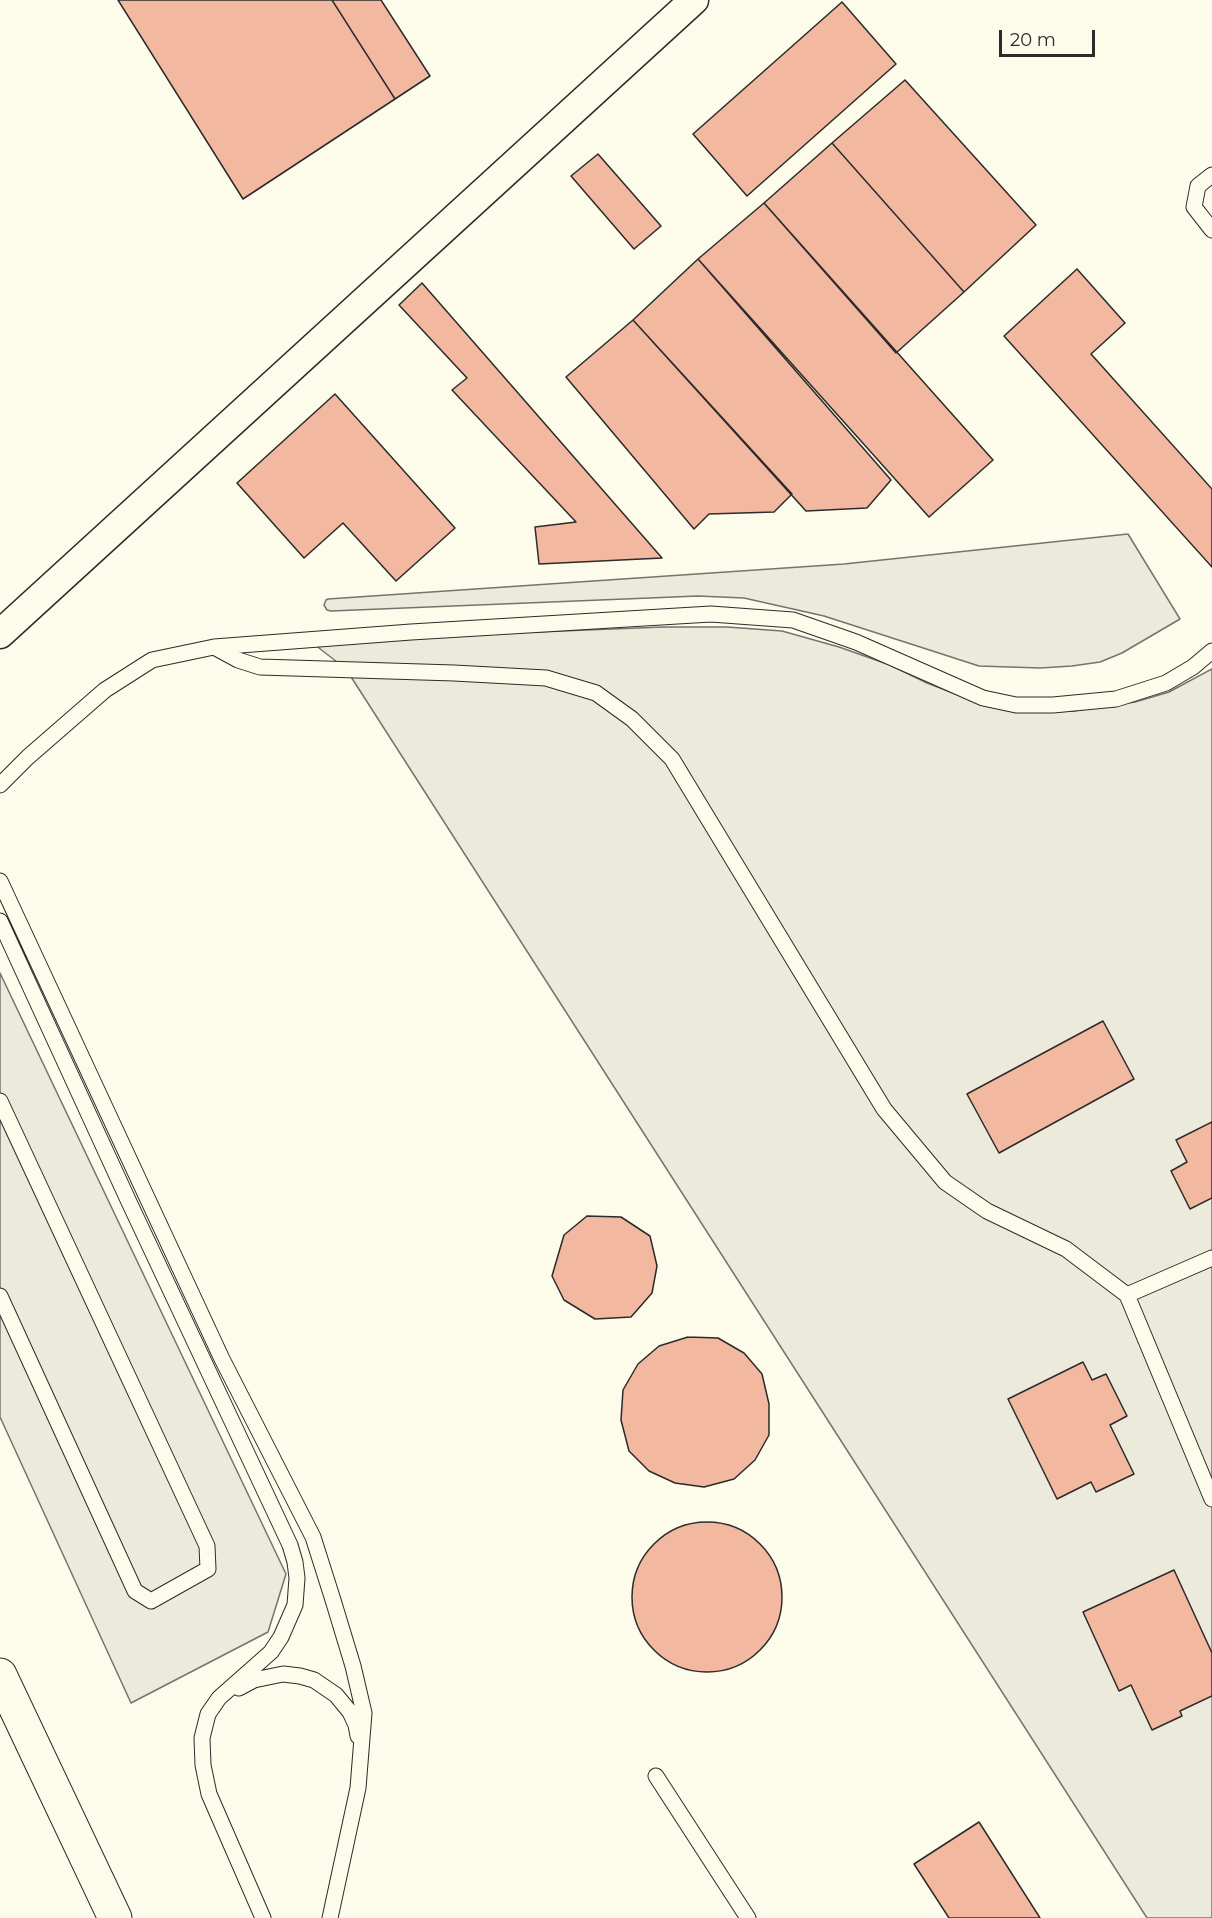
<!DOCTYPE html>
<style>
body{margin:0}
#map{position:relative;width:1212px;height:1918px;overflow:hidden;background:#fdfbea;font-family:Montserrat,sans-serif}
canvas{display:block}
.scale{position:absolute;left:999px;top:30px;width:96px;height:27px;box-sizing:border-box;border:3px solid #2b2b2b;border-top:0;padding-left:8px;font-size:18px;line-height:21px;white-space:nowrap;color:#2b2b2b;-webkit-text-stroke:4px #fdfbea;paint-order:stroke}
</style>
<div id="map">
<canvas width="1212" height="1918"></canvas>
<div class="scale">20 m</div>
</div>
<script>
const c = document.querySelector('canvas').getContext('2d');
c.lineJoin = 'round';
function fillPath(path, color) { c.fillStyle = color; c.fill(path, 'evenodd'); }
const toPath = rows => new Path2D(rows.map(r => 'M' + r).join(''));
function strokePath(path, color, width, dash) { c.strokeStyle = color; c.lineWidth = width; c.lineCap = dash ? 'butt' : 'round'; c.setLineDash(dash || []); c.stroke(path); }
const green = toPath([
 [1128,534,1180,619,1122,653,1100,662,1072,666,1040,668,979,666,824,616,744,598,698,596,331,611,327,610,324,605,326,600,328,599,844,564,1128,534],
 [663,627,727,627,782,631,839,647,890,665,927,683,961,696,1034,712,1074,711,1135,702,1169,692,1212,669,1212,1918,1147,1918,346,669,310,641,663,627]
]);
const parking = toPath([
 [0,973,286,1574,268,1632,131,1703,0,1417,0,973]
]);
const building = toPath([
 [118,0,332,0,395,99,243,199,118,0],
 [332,0,381,0,430,76,395,99,332,0],
 [842,2,896,64,747,196,693,134,842,2],
 [905,80,1036,225,964,292,832,143,905,80],
 [832,143,964,292,896,353,764,203,832,143],
 [598,154,661,226,634,249,571,176,598,154],
 [764,203,993,460,929,517,698,259,764,203],
 [698,259,891,480,867,508,806,511,633,320,698,259],
 [1077,269,1125,323,1091,354,1212,489,1212,567,1004,336,1077,269],
 [422,283,662,558,539,564,535,527,576,522,452,390,467,378,399,305,422,283],
 [633,320,792,494,774,512,709,514,694,529,566,377,633,320],
 [335,394,455,528,396,581,343,523,304,558,237,483,335,394],
 [1103,1021,1134,1079,999,1153,967,1094,1103,1021],
 [1212,1122,1212,1198,1190,1209,1171,1171,1187,1162,1176,1140,1212,1122],
 [587,1216,621,1217,650,1236,657,1266,652,1293,631,1317,595,1319,564,1300,552,1276,564,1235,587,1216],
 [688,1337,718,1338,744,1353,762,1374,769,1404,769,1435,755,1460,734,1479,704,1487,675,1483,649,1471,629,1451,621,1420,623,1390,638,1364,659,1346,688,1337],
 [1083,1362,1092,1380,1106,1374,1127,1416,1110,1425,1134,1474,1096,1492,1091,1482,1057,1499,1008,1399,1083,1362],
 '632 1597a75 75 0 1 1 150 0a75 75 0 1 1-150 0Z',
 [1174,1570,1212,1653,1212,1696,1180,1711,1182,1716,1152,1730,1131,1685,1119,1691,1083,1612,1174,1570],
 [979,1822,1040,1918,949,1918,914,1864,979,1822]
]);
const service = toPath([
 [1212,175,1198,186,1194,207,1212,230],
 [214,647,411,632,711,614,793,620,856,642,983,698,1016,705,1053,705,1116,699,1166,683,1193,667,1212,651],
 [0,785,28,757,105,690,152,660,214,647,238,660,260,667,454,673,546,678,596,693,632,719,672,759,884,1109,945,1182,987,1211,1066,1249,1127,1295,1212,1499],
 [0,881,222,1359,313,1537,333,1600,353,1666,364,1713,358,1788,330,1918],
 [0,921,129,1202,290,1545,295,1562,297,1578,295,1605,281,1637,271,1652,219,1698,208,1714,202,1738,203,1765,209,1794,263,1918],
 [0,1101,207,1546,208,1569,151,1601,135,1591,0,1296],
 [1127,1295,1212,1258],
 [239,1688,254,1680,283,1674,300,1676,314,1680,336,1695,350,1712,356,1725,358,1736],
 [656,1776,748,1918]
]);
const minor = toPath([
 [0,634,694,0]
]);
const primary = toPath([
 [0,1675,115,1918]
]);
fillPath(green, '#ecebdb');
strokePath(green, '#74746e', 1.5);
fillPath(parking, '#eceadb');
strokePath(parking, '#74746e', 1.5);
fillPath(building, '#f2b8a0');
strokePath(building, '#2b2b2b', 1.5);
strokePath(service, '#2b2b2b', 17);
strokePath(minor, '#2b2b2b', 31);
strokePath(primary, '#2b2b2b', 35);
strokePath(service, '#fdfbea', 15);
strokePath(minor, '#fdfbea', 28);
strokePath(primary, '#fdfbea', 33);
</script>
